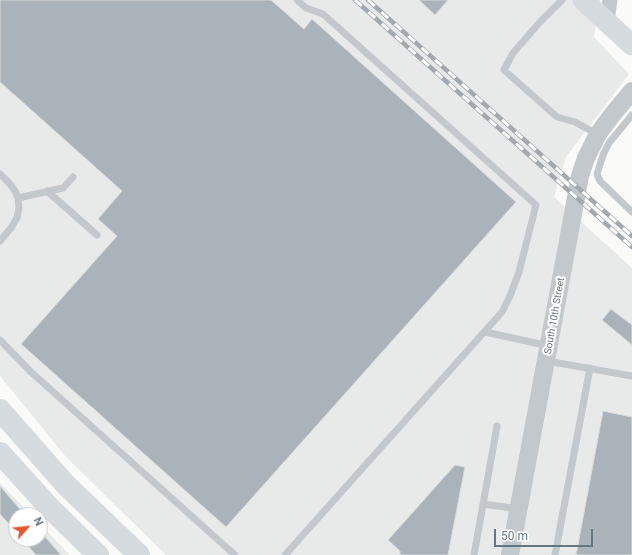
<!DOCTYPE html>
<style>
body{margin:0}
#map{position:relative;width:632px;height:555px;overflow:hidden;background:#fafaf8;font-family:Roboto,sans-serif}
canvas{display:block}
.north{position:absolute;left:8px;top:507px;width:40px;height:40px;box-sizing:border-box;background:#fff;border:1px solid #c1c8cd;border-radius:50%;rotate:63deg;font-size:11px;font-weight:700;line-height:16px;text-align:center;color:#657683}
.north::after{content:'';display:block;margin:auto;width:14px;height:18px;background:#e4572e;clip-path:polygon(50% 0,100% 100%,50% 72%,0 100%)}
.scale{position:absolute;left:494px;top:529px;width:99px;height:18px;box-sizing:border-box;border:2px solid #657683;border-top:0;padding-left:5px;font-size:12px;line-height:14px;white-space:nowrap;color:#657683;-webkit-text-stroke:3px #fff;paint-order:stroke}
</style>
<div id="map">
<canvas width="632" height="555"></canvas>
<div class="north">N</div>
<div class="scale">50 m</div>
</div>
<script>
const c = document.querySelector('canvas').getContext('2d');
c.lineJoin = 'round';
function fillPath(path, color) { c.fillStyle = color; c.fill(path, 'evenodd'); }
const toPath = rows => new Path2D(rows.map(r => 'M' + r).join(''));
function strokePath(path, color, width, dash) { c.strokeStyle = color; c.lineWidth = width; c.lineCap = dash ? 'butt' : 'round'; c.setLineDash(dash || []); c.stroke(path); }
function drawText(font, color, halo, rows, align = 'center') {
  c.font = font + ' Roboto,sans-serif'; c.lineWidth = 4; c.setLineDash([]); c.textBaseline = 'middle'; c.strokeStyle = halo; c.fillStyle = color; for (const [text, x, y, turn = 0] of rows) {
    c.save(); c.translate(x, y); c.rotate((+turn || 0) * Math.PI / 180); c.textAlign = isNaN(turn) ? turn : align; if (halo) c.strokeText(text, 0, 0); c.fillText(text, 0, 0); c.restore();
  }
}
const built = toPath([
 [0,0,600,0,594,37,629,74,566,157,554,197,632,268,632,555,166,555,66,457,0,376],
 [0,483,31,515,16,515,16,539,40,539,40,524,70,555,0,555]
]);
const building = toPath([
 [0,0,271,0,304,29,312,19,516,202,226,527,21,344,117,236,98,219,122,191,0,82,0,0],
 [419,0,448,0,435,15,419,0],
 [611,309,632,325,632,345,602,320,611,309],
 [603,411,632,417,632,555,576,555,603,411],
 [455,465,465,467,448,555,400,555,400,551,388,540,455,465],
 [0,486,25,515,16,515,16,532,0,514,0,486],
 [40,531,61,555,36,555,22,539,40,539,40,531]
]);
const service = toPath([
 [562,0,540,22,513,53,504,70,557,117,575,122,597,134],
 [632,115,609,143,603,155,597,174,600,181,632,212],
 [0,174,10,184,15,191,18,198,19,208,17,218,11,228,0,241],
 [47,191,97,235],
 [18,198,63,188,73,177],
 [485,332,549,346],
 [0,340,31,372,235,555],
 [547,361,632,376],
 [483,504,518,509],
 [285,555,502,312,510,296,519,272,536,205,323,14,306,8,297,0],
 [474,555,497,426],
 [555,555,590,368]
]);
const minor = toPath([
 [607,21,610,0]
]);
const tertiary = toPath([
 [510,555,580,176,586,158,598,134,612,115,632,91]
]);
const secondary = toPath([
 [583,0,632,45]
]);
const motorway = toPath([
 [0,410,66,485,139,555],
 [0,453,48,506,98,555]
]);
const rail = toPath([
 [355,0,632,247],
 [368,0,632,236]
]);
const streetNames = [
 ["South 10th Street",555,316,-80]
];
fillPath(built, '#e8e9e9');
fillPath(building, '#aab3b9');
strokePath(building, '#dcdcda', 1);
strokePath(service, '#c3c8cc', 7);
strokePath(minor, '#c3c8cc', 15);
strokePath(tertiary, '#c3c8cc', 18);
strokePath(secondary, '#d6dbdf', 21);
strokePath(motorway, '#d6dbdf', 22);
strokePath(rail, '#a2aab0', 4.5);
strokePath(rail, '#fff', 3, [9]);
drawText('10px', '#657683', '#fff', streetNames);
</script>
